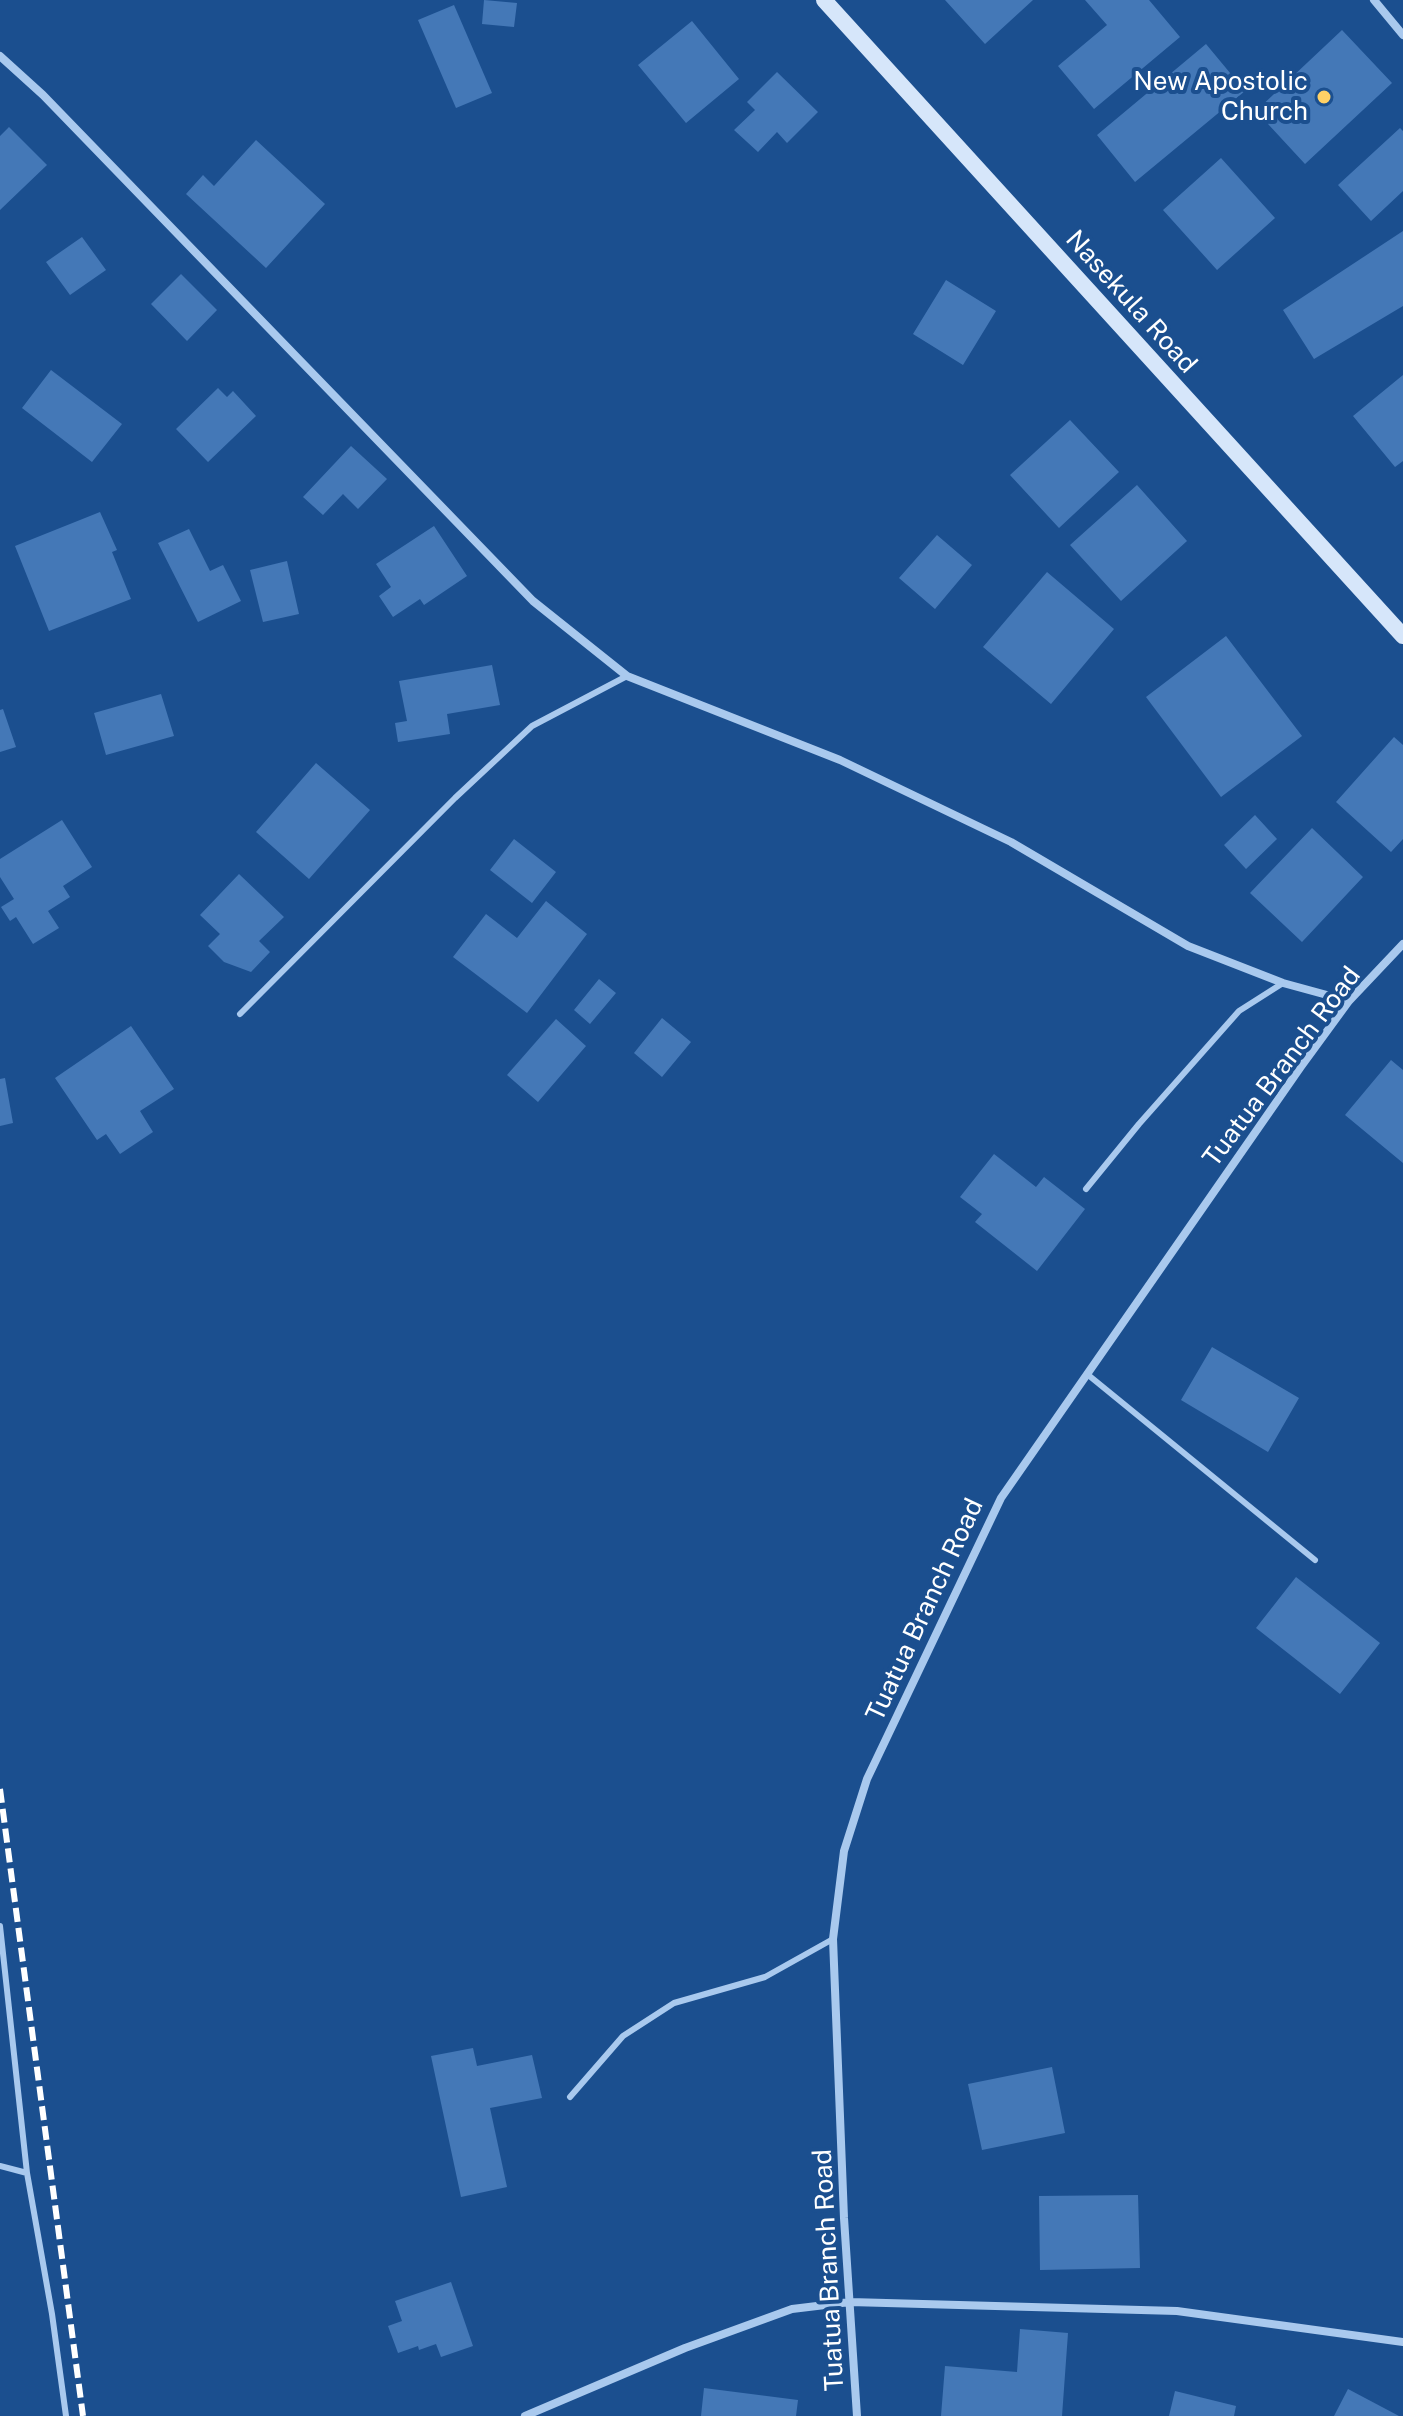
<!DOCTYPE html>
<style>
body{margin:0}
canvas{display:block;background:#1b4f8f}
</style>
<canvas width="1403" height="2416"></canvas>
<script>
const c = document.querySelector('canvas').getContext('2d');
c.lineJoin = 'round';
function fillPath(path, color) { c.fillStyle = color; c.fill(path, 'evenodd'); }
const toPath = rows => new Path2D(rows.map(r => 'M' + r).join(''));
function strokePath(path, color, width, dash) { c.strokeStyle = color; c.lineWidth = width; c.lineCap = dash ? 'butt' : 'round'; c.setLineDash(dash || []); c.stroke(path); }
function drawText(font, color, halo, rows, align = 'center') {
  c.font = font + ' "Public Sans",sans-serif'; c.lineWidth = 8; c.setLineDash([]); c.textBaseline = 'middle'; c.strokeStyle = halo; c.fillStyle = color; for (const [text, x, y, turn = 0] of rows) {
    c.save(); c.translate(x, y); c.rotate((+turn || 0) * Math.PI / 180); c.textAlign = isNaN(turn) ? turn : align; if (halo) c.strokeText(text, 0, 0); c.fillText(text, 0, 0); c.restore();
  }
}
const building = toPath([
 [484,0,517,3,514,27,482,24],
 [945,0,1033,0,985,44],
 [1085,0,1149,0,1180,37,1094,109,1058,66,1107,25],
 [454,5,492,93,456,108,418,20],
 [692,21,739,79,686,123,638,65],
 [1342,30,1392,83,1305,164,1256,111],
 [1206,44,1245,91,1135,182,1097,135],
 [777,72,818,112,787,143,777,132,758,152,734,130,755,110,747,102],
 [9,127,47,165,0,210,0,136],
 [1400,128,1403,131,1403,191,1371,221,1338,185],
 [256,140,325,204,266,268,186,194,203,175,214,186],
 [1221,158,1275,218,1217,270,1163,210],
 [1403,231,1403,306,1314,359,1283,310],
 [82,237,106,270,70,295,46,262],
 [181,274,217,310,187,341,151,304],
 [946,280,996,311,963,365,913,334],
 [51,370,122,424,92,462,22,408],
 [1403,375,1403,461,1395,467,1353,416],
 [218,388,227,397,233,391,256,416,208,462,176,429],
 [1070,420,1119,472,1059,528,1010,475],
 [351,446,387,479,358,509,343,494,323,515,303,497],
 [1137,485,1187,541,1121,601,1070,545],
 [100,512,117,550,112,552,131,599,49,631,15,546],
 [434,526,467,576,424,605,420,599,393,617,379,596,391,587,376,564],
 [189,529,210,571,223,565,241,601,198,622,158,543],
 [937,535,972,565,935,609,899,578],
 [287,561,299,614,263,622,250,570],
 [1047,572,1114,629,1051,704,983,647],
 [1226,636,1302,736,1221,797,1146,697],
 [492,665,500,705,447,714,450,734,398,742,395,723,407,721,399,681],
 [161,694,174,736,106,755,94,713],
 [3,709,16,747,0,752,0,710],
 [1394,737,1403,745,1403,839,1391,852,1336,802],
 [316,763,370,810,309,879,256,832],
 [1255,815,1277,839,1246,869,1224,845],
 [62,820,92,867,63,886,70,897,48,911,59,928,33,944,16,917,10,921,1,907,14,899,0,877,0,859],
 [1312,828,1363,877,1302,942,1250,893],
 [514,839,556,872,532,903,490,870],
 [239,874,284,917,259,941,270,952,251,972,224,962,208,946,220,934,200,915],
 [546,901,587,934,527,1013,453,957,486,914,517,938],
 [599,979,616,993,590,1024,574,1010],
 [662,1018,691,1042,662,1077,634,1053],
 [556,1019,586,1046,538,1102,507,1075],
 [131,1026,174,1089,140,1111,153,1132,120,1154,106,1134,97,1140,55,1078],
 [1391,1060,1403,1070,1403,1163,1345,1115],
 [5,1078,13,1123,0,1126,0,1079],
 [994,1154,1036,1187,1044,1177,1085,1209,1037,1271,975,1222,982,1214,960,1197],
 [1212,1347,1299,1398,1268,1452,1181,1400],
 [1296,1577,1380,1643,1340,1694,1256,1628],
 [473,2048,477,2066,532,2055,542,2098,490,2108,507,2187,461,2197,431,2056],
 [1052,2067,1065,2133,982,2150,968,2084],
 [1138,2195,1140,2268,1040,2270,1039,2196],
 [451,2282,473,2346,441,2357,436,2344,419,2350,418,2346,398,2353,388,2326,402,2321,395,2301],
 [1020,2329,1068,2333,1062,2416,941,2416,945,2366,1017,2372],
 [704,2388,798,2400,796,2416,701,2416],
 [1348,2389,1399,2416,1334,2416],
 [1175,2391,1236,2406,1234,2416,1169,2416]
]);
const lane = toPath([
 [240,1014,455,798,532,726,627,676],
 [1086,1189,1139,1124,1239,1011,1283,983],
 [1087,1374,1315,1560],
 [0,1926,27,2173,52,2314,66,2416],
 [570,2097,623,2036,674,2003,765,1977,833,1939],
 [0,2166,27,2173]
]);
const street = toPath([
 [1374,0,1403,35],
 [0,56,43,95,533,601,627,676,840,760,1011,842,1188,946,1283,983,1349,1001],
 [525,2416,685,2348,792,2309,850,2302,1177,2311,1403,2342],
 [857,2416,844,2218,833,1939,844,1851,867,1779,1001,1498,1300,1068,1349,1001,1403,944]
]);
const secondary = toPath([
 [824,0,1403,636]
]);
const rail = toPath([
 [0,1789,83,2416]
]);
const markers = [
 [1324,97,8,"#ffd166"]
];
const poiNames = [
 ["New Apostolic",1308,82],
 ["Church",1308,112]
];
const streetNames = [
 ["Nasekula Road",1131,302,48],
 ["Tuatua Branch Road",1282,1067,-53],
 ["Tuatua Branch Road",925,1610,-65],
 ["Tuatua Branch Road",829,2270,-93]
];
fillPath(building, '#4478b7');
strokePath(lane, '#a9c9ee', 6);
strokePath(street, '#a9c9ee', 8);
strokePath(secondary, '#d6e6fa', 16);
strokePath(rail, '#fff', 6, [14, 6]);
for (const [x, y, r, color] of markers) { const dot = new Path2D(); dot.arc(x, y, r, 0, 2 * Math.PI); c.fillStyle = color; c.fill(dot); strokePath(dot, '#1b4f8f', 3); }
drawText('26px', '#fff', '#1b4f8f', poiNames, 'right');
drawText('26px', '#fff', '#1b4f8f', streetNames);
</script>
